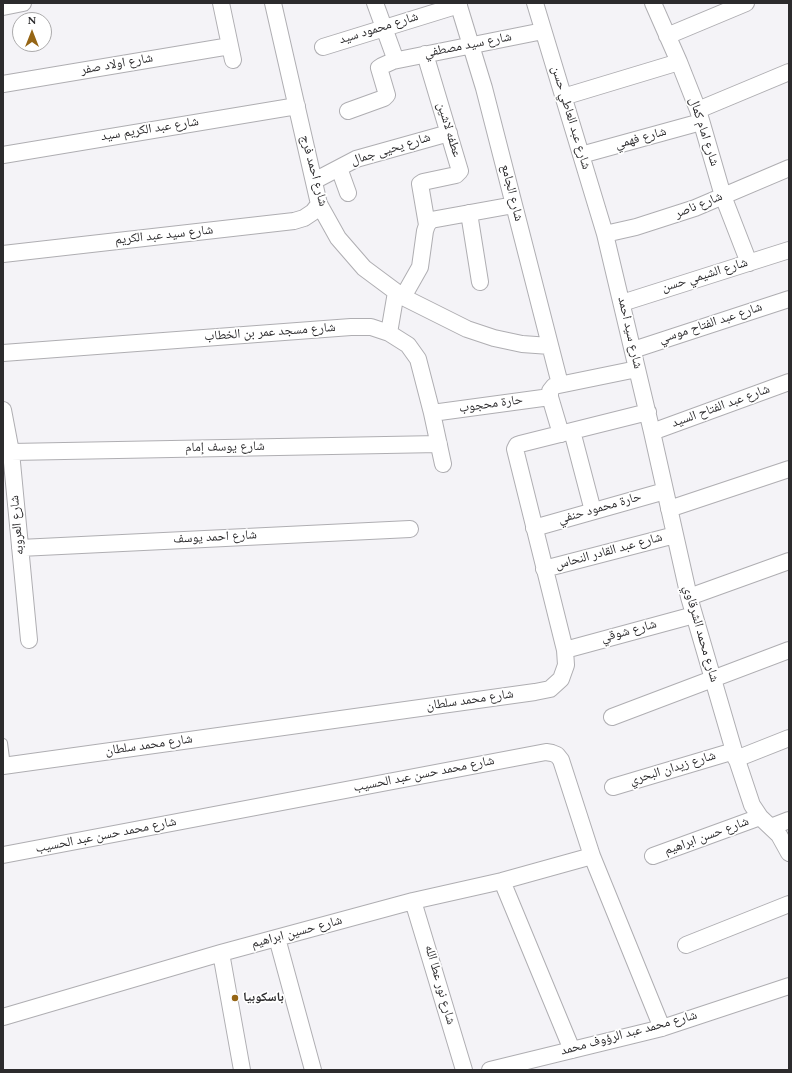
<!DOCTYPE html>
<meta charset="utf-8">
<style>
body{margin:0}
#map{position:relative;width:792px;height:1073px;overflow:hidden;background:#f4f3f7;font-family:Spectral,serif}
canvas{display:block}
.frame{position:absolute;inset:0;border:4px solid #2c2b2d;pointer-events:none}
.north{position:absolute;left:12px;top:12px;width:40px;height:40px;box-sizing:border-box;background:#fff;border:1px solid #abaaab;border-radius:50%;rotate:0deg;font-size:11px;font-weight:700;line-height:16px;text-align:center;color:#2c2b2d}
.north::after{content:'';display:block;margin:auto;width:14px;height:18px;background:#956515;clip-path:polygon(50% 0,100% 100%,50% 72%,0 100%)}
</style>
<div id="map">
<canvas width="792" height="1073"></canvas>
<div class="frame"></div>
<div class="north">N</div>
</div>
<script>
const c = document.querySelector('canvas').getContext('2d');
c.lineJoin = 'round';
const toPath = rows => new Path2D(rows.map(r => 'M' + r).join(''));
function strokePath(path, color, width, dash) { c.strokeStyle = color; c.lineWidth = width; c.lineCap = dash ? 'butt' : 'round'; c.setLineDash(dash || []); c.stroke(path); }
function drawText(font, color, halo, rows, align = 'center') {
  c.font = font + ' Spectral,"Noto Naskh Arabic",serif'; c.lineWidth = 3.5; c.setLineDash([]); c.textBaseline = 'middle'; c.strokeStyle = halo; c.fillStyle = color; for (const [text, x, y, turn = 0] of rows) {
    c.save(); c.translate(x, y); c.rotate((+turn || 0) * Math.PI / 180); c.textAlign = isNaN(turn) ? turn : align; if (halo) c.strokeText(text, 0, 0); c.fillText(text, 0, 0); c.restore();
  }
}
const lane = toPath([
 [3,743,6,766]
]);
const street = toPath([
 [221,3,233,60],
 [273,3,319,204,338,238,364,268,403,297,467,329,494,338,522,344,550,346],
 [458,3,484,88,560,384],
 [535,3,605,234,652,432,689,597,734,751,752,805,760,817,779,835,789,853],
 [653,3,679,62,698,110,723,196,749,263],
 [3,7,23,3],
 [667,36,746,3],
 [323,47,459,5],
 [425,54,460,171,456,175,423,182,420,184,427,225],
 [393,61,543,31],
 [3,84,230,46],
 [563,97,679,62],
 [698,110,789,72],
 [348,111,384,98,387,95,379,68,382,66,393,61,395,58,375,3],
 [3,155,297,106],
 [581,155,701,122],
 [339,168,348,193],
 [314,181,356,159,449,133],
 [469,213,480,282],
 [605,234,636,227,695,208,789,168],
 [3,254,294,221,304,218,313,212,319,204],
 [403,297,420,267,425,231,427,225,431,220,514,205],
 [622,303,789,250],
 [389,333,396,292],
 [633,350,789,299],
 [3,353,351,327,371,327,389,333,408,345,418,359,432,413,443,464],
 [3,410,11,452,29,640],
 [432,413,550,397],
 [572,431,593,511],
 [652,432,789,382],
 [561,434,550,397,550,391,554,386,637,369],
 [11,452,439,444],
 [669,509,789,469],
 [534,528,665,491],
 [20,548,410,529],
 [544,569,675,535],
 [689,597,789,561],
 [565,650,694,615],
 [612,717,789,650],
 [736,759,789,738],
 [3,766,535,692,550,689,561,679,566,665,565,650,515,449,517,445,520,444,648,412],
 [613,787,734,751],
 [771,827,789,820],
 [3,855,546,752,552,753,557,755,561,760,592,856,662,1028],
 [653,856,760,817],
 [502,881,572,1050],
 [413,901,464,1070],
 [277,938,313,1070],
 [686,945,789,904],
 [221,953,242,1070],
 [3,1017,221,953,413,901,502,881,592,856],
 [490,1070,662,1028,789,986]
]);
const markers = [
 [235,998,4,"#956515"]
];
const streetNames = [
 ["شارع محمود سيد",379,29,-17],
 ["شارع سيد مصطفي",468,46,-11],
 ["شارع اولاد صفر",117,65,-10],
 ["شارع عبد العاطي حسن",570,118,73],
 ["شارع عبد الكريم سيد",150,130,-9],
 ["عطفه لاشين",448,130,73],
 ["شارع امام كمال",703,132,72],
 ["شارع فهمي",641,139,-15],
 ["شارع يحيى جمال",391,150,-17],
 ["شارع احمد فرج",313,171,75],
 ["شارع الجامع",511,193,76],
 ["شارع ناصر",699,206,-22],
 ["شارع سيد عبد الكريم",164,236,-6],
 ["شارع الشيمي حسن",705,276,-17],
 ["شارع عبد الفتاح موسي",711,324,-18],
 ["شارع مسجد عمر بن الخطاب",270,333,-4],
 ["شارع سيد احمد",629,333,77],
 ["حارة محجوب",491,405,-8],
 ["شارع عبد الفتاح السيد",721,407,-20],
 ["شارع يوسف إمام",225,448,-1],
 ["حارة محمود حنفي",600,509,-16],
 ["شارع العروبه",18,525,-95],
 ["شارع احمد يوسف",215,538,-3],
 ["شارع عبد القادر النحاس",609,552,-15],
 ["شارع شوقي",629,632,-15],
 ["شارع محمد الشرقاوي",700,634,74],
 ["شارع محمد سلطان",470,701,-8],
 ["شارع محمد سلطان",149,746,-8],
 ["شارع زيدان البحري",673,769,-17],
 ["شارع محمد حسن عبد الحسيب",424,775,-11],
 ["شارع محمد حسن عبد الحسيب",106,836,-11],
 ["شارع حسن ابراهيم",707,837,-20],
 ["شارع حسين ابراهيم",297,933,-15],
 ["شارع نور عطا الله",439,985,74],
 ["شارع محمد عبد الرؤوف محمد",629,1034,-15]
];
const poiNames = [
 ["باسكوبيا",243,998]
];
strokePath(lane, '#afaeb2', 10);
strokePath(street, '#afaeb2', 18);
strokePath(lane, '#fff', 8);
strokePath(street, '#fff', 16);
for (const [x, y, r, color] of markers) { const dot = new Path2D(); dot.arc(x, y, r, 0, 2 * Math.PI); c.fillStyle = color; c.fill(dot); strokePath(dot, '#fff', 1.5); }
drawText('13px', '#2c2b2d', '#fff', streetNames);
drawText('bold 13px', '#2c2b2d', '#fff', poiNames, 'left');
</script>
